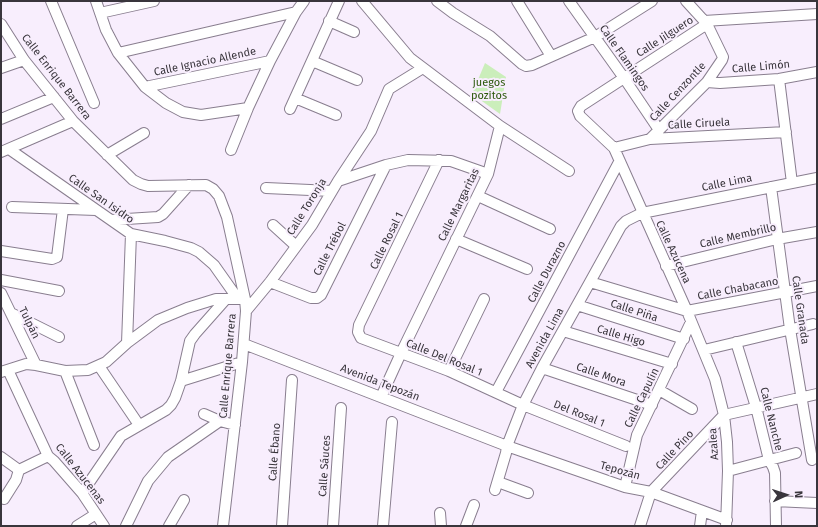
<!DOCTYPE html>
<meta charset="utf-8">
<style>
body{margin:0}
#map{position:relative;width:818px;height:527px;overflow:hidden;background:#f8eefd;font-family:"Fira Sans",sans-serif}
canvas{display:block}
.frame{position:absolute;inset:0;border:2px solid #39353c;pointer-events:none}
.north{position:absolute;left:766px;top:475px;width:40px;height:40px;-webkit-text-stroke:3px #f8eefd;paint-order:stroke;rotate:87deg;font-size:11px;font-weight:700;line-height:16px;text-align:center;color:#39353c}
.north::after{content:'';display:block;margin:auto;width:14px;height:18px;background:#39353c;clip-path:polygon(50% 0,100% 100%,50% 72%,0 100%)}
</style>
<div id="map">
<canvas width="818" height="527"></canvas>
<div class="frame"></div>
<div class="north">N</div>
</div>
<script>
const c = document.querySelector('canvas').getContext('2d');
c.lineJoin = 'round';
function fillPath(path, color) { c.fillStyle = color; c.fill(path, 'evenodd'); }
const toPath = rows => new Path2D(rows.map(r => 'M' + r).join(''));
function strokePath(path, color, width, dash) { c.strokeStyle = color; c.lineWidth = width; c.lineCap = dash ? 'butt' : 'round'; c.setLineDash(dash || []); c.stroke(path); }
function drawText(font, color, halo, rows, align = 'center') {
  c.font = font + ' "Fira Sans",sans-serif'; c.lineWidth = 4; c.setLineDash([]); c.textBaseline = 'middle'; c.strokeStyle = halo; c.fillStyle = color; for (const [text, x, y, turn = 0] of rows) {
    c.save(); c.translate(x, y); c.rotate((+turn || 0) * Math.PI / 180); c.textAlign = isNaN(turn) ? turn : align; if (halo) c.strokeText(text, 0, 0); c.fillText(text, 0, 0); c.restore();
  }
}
const green = toPath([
 [485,63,506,77,500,114,472,94]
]);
const minor = toPath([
 [51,1,94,103],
 [96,1,106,30,118,53,145,87,166,103,183,112,201,115,248,108],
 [362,1,410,58,500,126,569,171],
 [437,1,453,13,490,36,522,64,526,66,532,65,595,37,652,1],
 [517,1,551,56],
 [569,1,624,78,659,130],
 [100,13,154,1],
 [329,21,354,32],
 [704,21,817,14],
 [1,24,24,60,73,121,133,180,141,184,148,186,206,185,213,189,219,196,227,217,245,299,246,311,242,362,223,526],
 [707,24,581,106,578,111,580,116,614,148,687,311,715,379,724,415,727,442,728,471,726,526],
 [118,53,296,12],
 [312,61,357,80],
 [1,68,24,60],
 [779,79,792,183],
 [707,82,720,83,779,79,817,72],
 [145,87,270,61],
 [295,98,336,115],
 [290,109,339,1],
 [1,119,54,97],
 [650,139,707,82,722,60,723,57,707,24,686,1],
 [614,148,650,139,786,132],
 [9,149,131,234,165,241,191,248,199,252,214,265,238,299],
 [231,150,248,108,270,61,296,12,304,1],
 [1,152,73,121],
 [107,155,144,133],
 [439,160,359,325,358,332,361,338,449,371,523,405,626,446],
 [338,181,386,165,408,160,451,161,488,174],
 [771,187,790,329,812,460],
 [266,188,332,191],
 [478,196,550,229],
 [12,207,96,210],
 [111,220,158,217,163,214,189,185],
 [273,225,296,246],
 [456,239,527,269],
 [1,251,52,259,57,257,63,209],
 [666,266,777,239,817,232],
 [1,280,59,291],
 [270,282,311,298,317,298,321,295,386,165],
 [590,282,687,311,817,286],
 [1,293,36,365],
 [577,305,684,339],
 [246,311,270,282,312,225,338,181,371,131,389,89,423,68],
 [11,313,59,337],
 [563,331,672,364],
 [736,342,756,407,769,460,773,467,775,473,776,526],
 [127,343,131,234],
 [244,344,507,446,625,487,651,492,727,520],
 [704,350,813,324],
 [99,366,139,425],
 [542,368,652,405],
 [8,370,48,456,54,461,82,493,104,526],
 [65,371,94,445],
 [449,371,484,299],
 [1,372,26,364,36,365,65,371,88,370,106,362,127,343,158,320,187,308,216,299,243,299],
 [181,381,242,362],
 [659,390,692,409],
 [496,392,619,162],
 [381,397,401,353,488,174,500,126],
 [204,414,220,421],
 [724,415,817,394],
 [1,457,19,470],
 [19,470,48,456],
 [728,471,796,453],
 [498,482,528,493],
 [625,487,637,435,691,322],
 [495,490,506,453,507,446,523,405,542,368,590,282,621,226,626,221,642,213,817,178],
 [82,493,121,436,166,410,171,405,175,398,181,381,190,341,195,334,226,299],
 [4,499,16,480,19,470],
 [775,501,817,503],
 [440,513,441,526],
 [77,526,96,514],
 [126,526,148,481,168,457,220,421,235,425],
 [169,526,184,500],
 [282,526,292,380],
 [333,526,341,408],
 [383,526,392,422],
 [466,526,474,505],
 [640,526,651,492,724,415],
 [700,526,702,511]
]);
const streetNames = [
 ["Calle Jilguero",665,37,-33],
 ["Calle Flamingos",624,58,55],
 ["Calle Ignacio Allende",205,62,-12],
 ["Calle Limón",761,67,-5],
 ["Calle Enrique Barrera",56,77,52],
 ["Calle Cenzontle",678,92,-47],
 ["Calle Ciruela",699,124,-3],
 ["Calle Lima",727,183,-11],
 ["Calle San Isidro",101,199,35],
 ["Calle Margaritas",459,205,-64],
 ["Calle Toronja",307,207,-58],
 ["Calle Membrillo",738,236,-13],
 ["Calle Rosal 1",387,241,-64],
 ["Calle Trébol",330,249,-63],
 ["Calle Azucena",673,252,65],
 ["Calle Durazno",547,272,-62],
 ["Calle Chabacano",738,289,-11],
 ["Calle Granada",800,310,82],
 ["Calle Piña",634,311,18],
 ["Tulpán",29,323,64],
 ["Calle Higo",621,336,17],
 ["Avenida Lima",545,338,-61],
 ["Calle Del Rosal 1",444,358,22],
 ["Calle Enrique Barrera",228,366,-85],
 ["Calle Mora",601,375,19],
 ["Avenida Tepozán",380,383,21],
 ["Calle Capulín",642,398,-64],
 ["Del Rosal 1",579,414,22],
 ["Calle Nanche",771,419,76],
 ["Azalea",714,444,-94],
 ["Calle Pino",675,450,-47],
 ["Calle Ébano",275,452,-86],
 ["Calle Sáuces",325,466,-86],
 ["Tepozán",620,471,16],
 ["Calle Azucenas",80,474,52]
];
const parkNames = [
 ["juegos",489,83],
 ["pozitos",489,96]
];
fillPath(green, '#cbeebb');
strokePath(minor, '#897e8f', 12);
strokePath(minor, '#fff', 10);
drawText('11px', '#39353c', '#f8eefd', streetNames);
drawText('11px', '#2b580a', '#f8eefd', parkNames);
</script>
